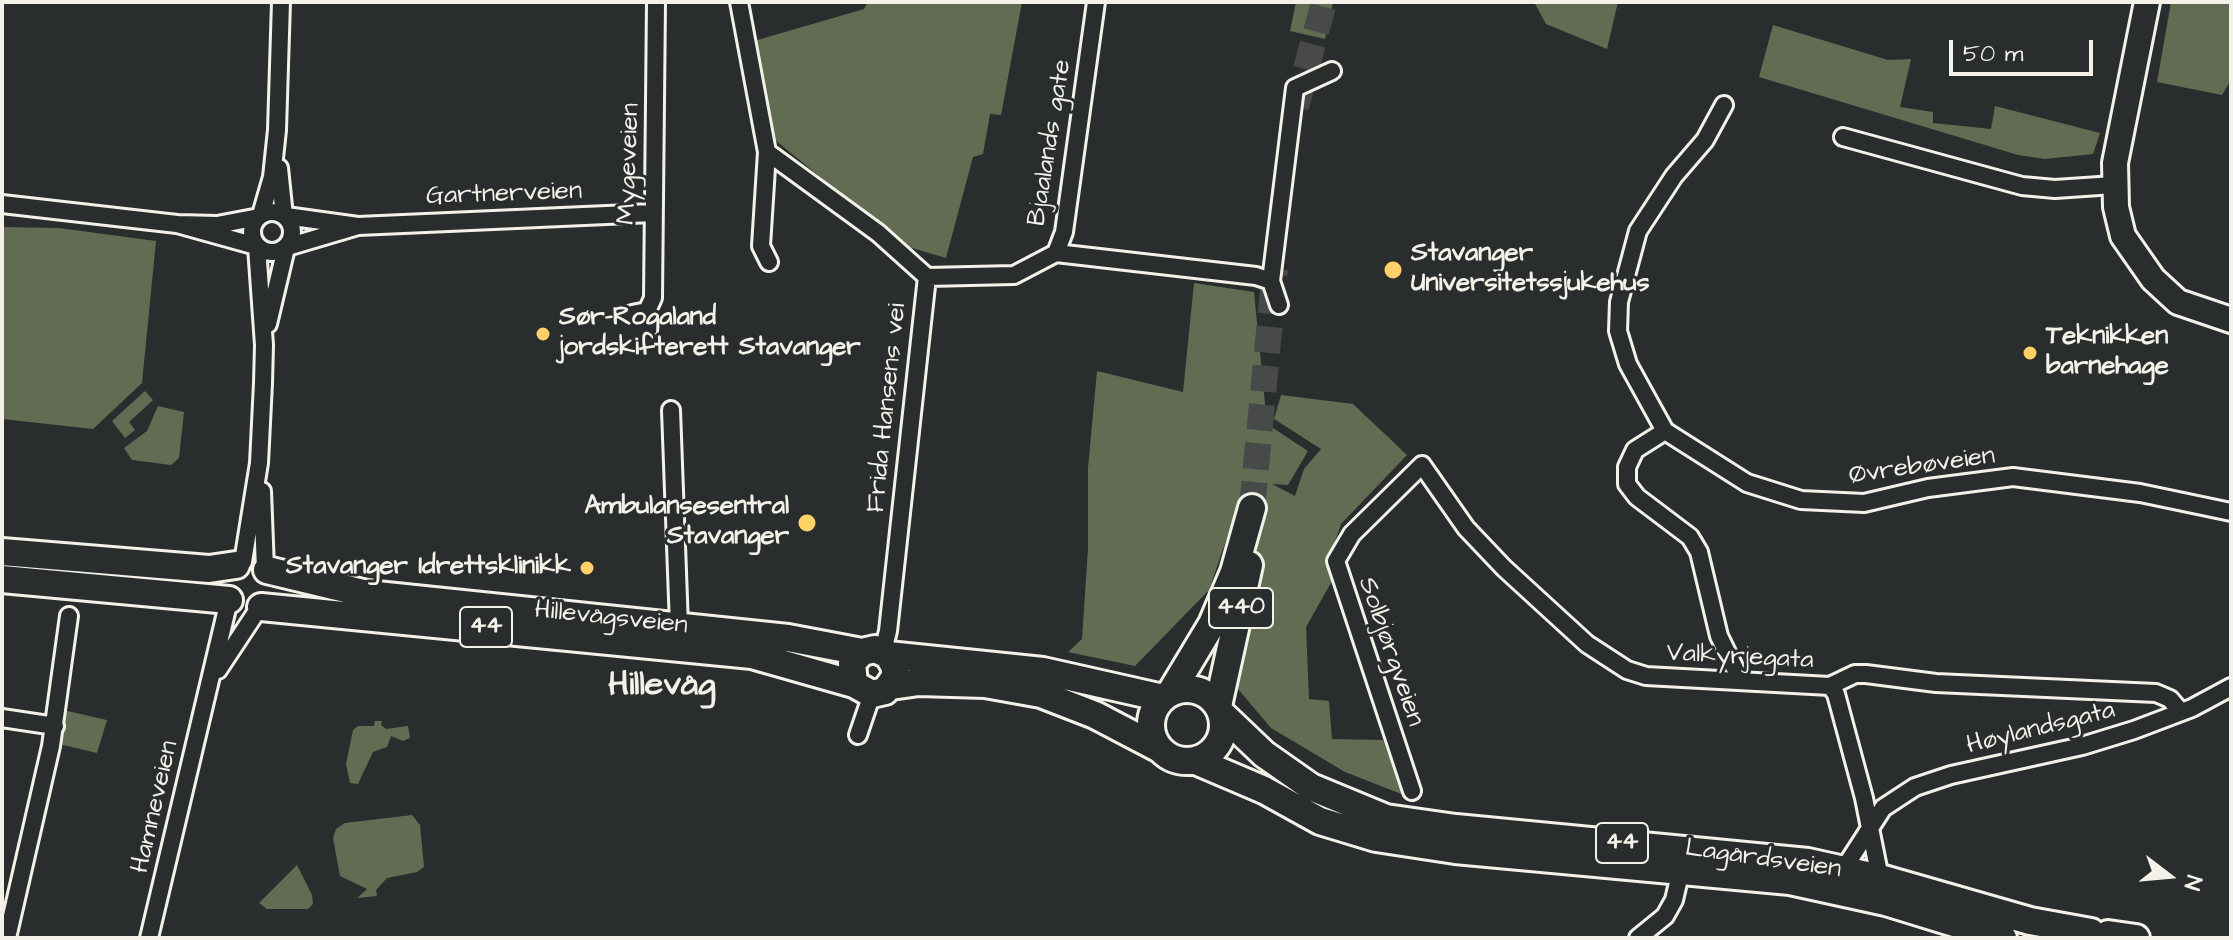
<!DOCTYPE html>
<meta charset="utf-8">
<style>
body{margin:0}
#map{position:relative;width:2233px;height:940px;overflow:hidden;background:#2a2d2e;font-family:"Architects Daughter",sans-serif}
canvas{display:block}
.frame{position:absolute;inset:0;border:4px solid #f4f1e8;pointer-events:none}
.north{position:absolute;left:2129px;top:836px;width:80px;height:80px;-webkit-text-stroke:6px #2a2d2e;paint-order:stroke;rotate:106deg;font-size:22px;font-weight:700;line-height:32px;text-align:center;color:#f4f1e8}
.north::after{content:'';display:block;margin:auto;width:28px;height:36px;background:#f4f1e8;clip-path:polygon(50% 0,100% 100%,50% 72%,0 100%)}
.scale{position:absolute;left:1949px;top:40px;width:144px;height:36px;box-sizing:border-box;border:4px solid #f4f1e8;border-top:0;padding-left:10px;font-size:24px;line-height:28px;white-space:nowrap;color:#f4f1e8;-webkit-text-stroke:6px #2a2d2e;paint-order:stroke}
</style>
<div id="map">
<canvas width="2233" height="940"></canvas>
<div class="frame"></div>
<div class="north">N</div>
<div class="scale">50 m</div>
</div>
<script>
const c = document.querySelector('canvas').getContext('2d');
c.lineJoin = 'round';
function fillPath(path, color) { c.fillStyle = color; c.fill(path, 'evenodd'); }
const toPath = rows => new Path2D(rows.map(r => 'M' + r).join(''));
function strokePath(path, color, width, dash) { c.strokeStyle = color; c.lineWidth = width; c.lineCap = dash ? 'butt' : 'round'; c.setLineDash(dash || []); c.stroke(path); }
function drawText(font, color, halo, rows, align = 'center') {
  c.font = font + ' "Architects Daughter",sans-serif'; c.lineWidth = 6; c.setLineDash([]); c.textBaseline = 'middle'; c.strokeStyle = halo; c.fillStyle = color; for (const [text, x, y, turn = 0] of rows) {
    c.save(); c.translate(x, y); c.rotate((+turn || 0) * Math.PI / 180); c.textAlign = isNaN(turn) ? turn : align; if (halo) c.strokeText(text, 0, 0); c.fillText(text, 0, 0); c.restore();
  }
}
const green = toPath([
 [868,2,1022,2,1001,115,990,114,983,154,973,157,946,258,905,246,770,136,754,41,864,9],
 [1296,2,1333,2,1325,39,1290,31],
 [1534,2,1618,2,1607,49,1546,24],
 [2171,2,2231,2,2231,80,2222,95,2157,82],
 [1773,25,1888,60,1911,59,1900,107,1933,112,1933,123,1991,129,1995,106,2100,133,2093,154,2045,159,2018,155,1759,77],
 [2,227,59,228,156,241,142,383,93,429,2,419],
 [1194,283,1254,292,1267,424,1308,451,1288,485,1272,484,1295,496,1304,469,1321,449,1274,419,1281,395,1353,404,1407,455,1341,524,1327,565,1332,581,1306,627,1309,699,1329,701,1332,739,1383,740,1404,795,1345,772,1271,728,1238,689,1263,503,1239,502,1209,590,1135,666,1068,652,1082,639,1088,549,1088,468,1097,371,1183,392],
 [145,391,153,400,129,422,135,430,125,438,112,421],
 [158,406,184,412,179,458,171,465,132,460,124,448,147,431],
 [63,710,107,720,97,753,59,744],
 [375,721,382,721,381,725,386,729,408,726,410,738,403,741,391,736,387,747,373,752,358,784,350,783,346,764,353,730,358,726,374,726],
 [412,815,420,825,424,867,417,872,387,878,376,890,377,896,357,898,367,889,340,876,333,838,336,829,345,823],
 [297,865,312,895,313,904,308,909,267,909,259,903]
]);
const primaryTunnel = toPath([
 [1296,107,1324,2],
 [1252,508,1275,269]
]);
const street = toPath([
 [739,2,767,152,761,246,769,262],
 [1724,105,1705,140,1674,176,1638,231,1619,302,1618,331,1628,364,1665,431,1747,483,1801,500,1864,503,1928,488,2013,477,2140,493,2231,512],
 [1843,137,2022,186,2055,189,2114,185],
 [767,152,878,233,927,277],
 [279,168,284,216],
 [2,204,177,224],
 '252 232a20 20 0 1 1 40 0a20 20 0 1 1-40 0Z',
 [261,215,272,177,277,130,281,2],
 [286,216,358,226,287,247],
 [358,226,652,213],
 [256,246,177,224,217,225,259,217],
 [1056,253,1256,276,1271,281,1279,305],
 [927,277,1014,275,1056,253,1064,232,1096,2],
 [1271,281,1295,88,1332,71],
 [632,314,647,311,653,298,656,2],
 [268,324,286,248],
 [671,410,679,626],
 [1665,431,1635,450,1627,467,1627,484,1637,497,1690,537,1699,552,1719,636,1741,681],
 [262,491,265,569],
 [243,562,259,463,263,383,264,345,257,247],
 [883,651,888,631,927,277],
 [218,670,259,608],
 [1830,686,1836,694,1864,798,1880,878],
 [2,718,55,726],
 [858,735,872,694],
 [1412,791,1336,561,1352,534,1422,465,1466,528,1504,568,1587,644,1627,670,1646,676,1830,686,1855,674,1866,674,1936,683,2156,693,2170,699,2181,712],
 [1843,870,1883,808,1915,787,1951,775,2082,746,2134,730,2192,708,2231,687],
 [7,938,51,746,69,616],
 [149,938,229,600],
 [1638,938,1665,916,1674,900,1681,870]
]);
const secondary = toPath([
 [2147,2,2115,163,2116,207,2123,236,2153,279,2178,302,2231,320]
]);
const primary = toPath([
 [2,552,209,569,236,565],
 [267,570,367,594,788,638,862,652,875,649,888,655,895,667,895,677,885,691,872,694,854,684,852,663,862,652],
 [2,579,229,600],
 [261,607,752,655,854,684],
 [888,655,1043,671,1163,698],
 [891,686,919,682,985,684,1041,694,1095,715,1158,748],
 '1151 725a36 36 0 1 1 72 0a36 36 0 1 1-72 0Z',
 [1171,692,1212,624,1234,572,1252,508],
 [1218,706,1249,565],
 [1222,714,1264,754,1311,787,1386,818,1456,828,1808,862,1880,878,2030,921,2091,932],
 [1196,761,1264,790,1320,821,1376,838,1455,850,1790,881,1886,902,2003,938],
 [2108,934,2136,938]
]);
const markers = [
 [1393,270,10,"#ffd166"],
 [543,334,8,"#ffd166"],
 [2030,353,8,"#ffd166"],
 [807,523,10,"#ffd166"],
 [587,568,8,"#ffd166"]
];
const shields = [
 [1241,608,64],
 [486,627,52],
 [1622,843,52]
];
const shieldNames = [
 ["440",1241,608],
 ["44",486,627],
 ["44",1622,843]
];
const streetNames = [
 ["Bjaalands gate",1051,143,-81],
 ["Mygeveien",630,164,-88],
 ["Gartnerveien",504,195,-2],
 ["Frida Hansens vei",888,408,-84],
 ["Øvrebøveien",1922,467,-8],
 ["Hillevågsveien",611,619,6],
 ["Solbjørgveien",1390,652,71],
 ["Valkyrjegata",1740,658,3],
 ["Høylandsgata",2041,729,-14],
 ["Hamneveien",156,807,-77],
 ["Lagårdsveien",1763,860,8]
];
const poiNames = [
 ["Stavanger",1411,255],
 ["Universitetssjukehus",1411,285],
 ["Sør-Rogaland",559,319],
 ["jordskifterett Stavanger",559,349],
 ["Teknikken",2046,338],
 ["barnehage",2046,368],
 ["Ambulansesentral",789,508,"right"],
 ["Stavanger",789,538,"right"],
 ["Stavanger Idrettsklinikk",571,568,"right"]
];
const districtNames = [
 ["Hillevåg",662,687]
];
fillPath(green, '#626c53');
strokePath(primaryTunnel, '#484a4a', 26, [26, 13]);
strokePath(street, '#f4f1e8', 22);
strokePath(secondary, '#f4f1e8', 30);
strokePath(primary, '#f4f1e8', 32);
strokePath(street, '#2a2d2e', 16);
strokePath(secondary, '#2a2d2e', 24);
strokePath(primary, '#2a2d2e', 26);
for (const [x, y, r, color] of markers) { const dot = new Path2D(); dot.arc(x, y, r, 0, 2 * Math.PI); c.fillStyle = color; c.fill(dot); strokePath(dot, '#2a2d2e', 3); }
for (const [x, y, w] of shields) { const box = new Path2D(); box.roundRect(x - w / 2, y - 20, w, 40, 6); c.fillStyle = '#2a2d2e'; c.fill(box); strokePath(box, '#f4f1e8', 2); }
drawText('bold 24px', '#f4f1e8', null, shieldNames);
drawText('26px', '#f4f1e8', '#2a2d2e', streetNames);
drawText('bold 26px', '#f4f1e8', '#2a2d2e', poiNames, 'left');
drawText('bold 34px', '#f4f1e8', '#2a2d2e', districtNames);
</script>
